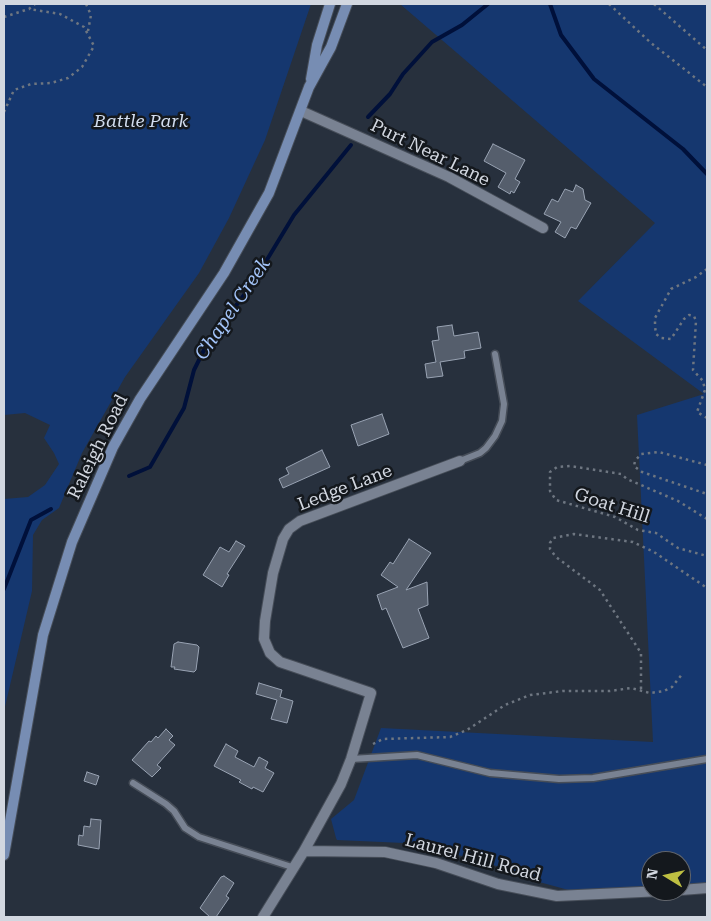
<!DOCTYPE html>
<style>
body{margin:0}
#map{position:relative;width:711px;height:921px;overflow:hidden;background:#27303d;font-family:"Roboto Serif",serif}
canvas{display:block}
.frame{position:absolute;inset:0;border:5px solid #d2d7e0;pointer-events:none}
.north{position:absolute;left:641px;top:851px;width:50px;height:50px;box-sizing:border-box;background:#14181d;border:1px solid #60646b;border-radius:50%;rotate:279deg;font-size:14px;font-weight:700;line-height:20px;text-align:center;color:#d2d7e0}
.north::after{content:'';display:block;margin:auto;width:18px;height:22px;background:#bebf42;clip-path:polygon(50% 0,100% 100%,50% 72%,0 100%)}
</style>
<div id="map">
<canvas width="711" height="921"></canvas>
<div class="frame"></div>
<div class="north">N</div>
</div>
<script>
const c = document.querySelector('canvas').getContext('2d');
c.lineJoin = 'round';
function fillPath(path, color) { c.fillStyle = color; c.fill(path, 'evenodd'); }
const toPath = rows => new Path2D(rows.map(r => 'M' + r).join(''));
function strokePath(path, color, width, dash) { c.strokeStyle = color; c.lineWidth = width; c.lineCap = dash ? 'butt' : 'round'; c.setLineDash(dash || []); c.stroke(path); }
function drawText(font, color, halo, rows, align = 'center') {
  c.font = font + ' "Roboto Serif",serif'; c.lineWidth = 5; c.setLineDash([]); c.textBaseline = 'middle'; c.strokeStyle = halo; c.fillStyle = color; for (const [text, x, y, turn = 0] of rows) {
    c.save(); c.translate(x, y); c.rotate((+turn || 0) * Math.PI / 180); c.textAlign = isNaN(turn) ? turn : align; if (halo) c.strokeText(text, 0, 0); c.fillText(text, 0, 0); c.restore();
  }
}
const green = toPath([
 [4,4,311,4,265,140,229,218,199,273,125,377,82,453,59,508,42,520,33,535,32,591,4,711,4,499,28,497,45,485,59,464,54,453,44,438,50,425,25,413,4,415],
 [400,4,707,4,707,884,681,887,681,861,651,861,651,890,583,894,532,880,486,862,430,848,404,843,337,840,336,838,331,819,354,800,381,728,653,742,637,415,704,394,578,301,655,223]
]);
const stream = toPath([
 [550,4,561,35,594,79,683,149,707,174],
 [368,117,390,94,403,74,432,42,462,25,488,4],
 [129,476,150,467,184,408,194,370,208,342,251,286,294,215,351,145],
 [4,589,31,520,51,509]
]);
const building = toPath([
 [493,144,525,160,515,179,520,182,514,193,511,191,510,194,498,187,506,173,484,161,493,144],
 [576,185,583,189,585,200,591,203,576,229,571,227,565,238,555,232,561,222,544,214,552,199,558,202,565,189,573,192,576,185],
 [452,325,454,336,478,332,481,348,464,351,465,358,440,362,443,376,427,378,425,364,436,362,432,341,439,340,437,327,452,325],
 [382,414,389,434,358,446,351,425,382,414],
 [322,450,330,467,283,488,279,479,289,474,286,468,322,450],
 [409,539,431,553,406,590,427,582,428,605,418,609,429,638,403,648,386,608,382,610,377,595,398,587,381,575,390,562,393,564,409,539],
 [236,541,245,546,227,574,229,575,222,587,203,575,220,547,229,552,236,541],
 [178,642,197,645,199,647,196,670,194,672,174,669,175,667,171,667,174,644,178,642],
 [259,683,282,690,280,697,293,701,287,723,271,719,277,700,256,694,259,683],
 [166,729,173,736,169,740,175,745,157,765,161,768,152,777,132,760,149,741,151,742,156,736,158,738,166,729],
 [226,744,238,751,235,757,254,767,259,757,268,762,265,768,274,773,263,792,253,787,252,789,239,782,241,780,214,766,226,744],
 [87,772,99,776,96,785,84,781,87,772],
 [91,819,101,820,99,849,78,845,79,835,83,836,84,826,90,827,91,819],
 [224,876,234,883,226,896,229,898,216,917,210,917,200,908,221,877,224,876]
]);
const path = toPath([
 [86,4,91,15,88,31],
 [609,4,651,43,707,87],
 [654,4,707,50],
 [4,17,29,9,35,4],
 [4,112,14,90,31,84,51,83,68,78,82,67,94,46,84,27,60,14,29,9],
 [707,269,696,277,671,289,655,318,655,326,656,334,661,338,671,339,684,319,689,315,694,316,696,321,693,370,703,381,705,390,697,412,707,418],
 [707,465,659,452,641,454,635,461,634,466,642,472,707,494],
 [707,519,678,501,627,479,621,474,570,466,557,467,550,472,550,491,556,500,615,517,638,530,656,533,678,548,707,556],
 [641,689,641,653,600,590,556,557,550,549,550,543,553,538,574,534,633,542,654,552,707,588],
 [373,744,383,739,450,737,467,730,505,705,530,695,563,691,610,691,631,688,650,693,664,691,672,687,683,673]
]);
const lane = toPath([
 [460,461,480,453,486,448,495,436,502,421,504,404,495,354],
 [351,759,417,755,490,773,559,779,593,778,707,759],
 [133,783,166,804,174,811,185,828,199,837,295,868]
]);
const street = toPath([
 [301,111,449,177,543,228],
 [304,851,385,852,436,863,498,884,557,896,662,891],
 [681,890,707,888],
 [263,917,304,851,341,784,351,759,371,693,292,666,280,662,270,653,264,639,265,621,273,573,283,539,289,529,300,521,460,461]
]);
const secondary = toPath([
 [311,79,317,45,330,4],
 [4,855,43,635,72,542,113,447,140,399,224,273,269,193,309,87,331,47,347,4]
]);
const parkNames = [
 ["Battle Park",141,122]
];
const streetNames = [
 ["Purt Near Lane",430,153,26],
 ["Raleigh Road",98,447,-64],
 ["Ledge Lane",345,488,-21],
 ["Goat Hill",612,506,18],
 ["Laurel Hill Road",473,858,15]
];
const waterNames = [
 ["Chapel Creek",233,309,-56]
];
fillPath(green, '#15376f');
strokePath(stream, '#00103a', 4);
fillPath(building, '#555e6c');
strokePath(building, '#99a3b3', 1);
strokePath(lane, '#464d58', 9);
strokePath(street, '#464d58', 12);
strokePath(secondary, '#464d58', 12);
strokePath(path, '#6e7681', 2.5, [2.5, 4]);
strokePath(lane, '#798292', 6);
strokePath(street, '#798292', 10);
strokePath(secondary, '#778db3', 10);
drawText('italic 18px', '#d2ddef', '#14181d', parkNames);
drawText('18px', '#d2d7e0', '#14181d', streetNames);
drawText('italic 19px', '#a3c4f9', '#14181d', waterNames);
</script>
